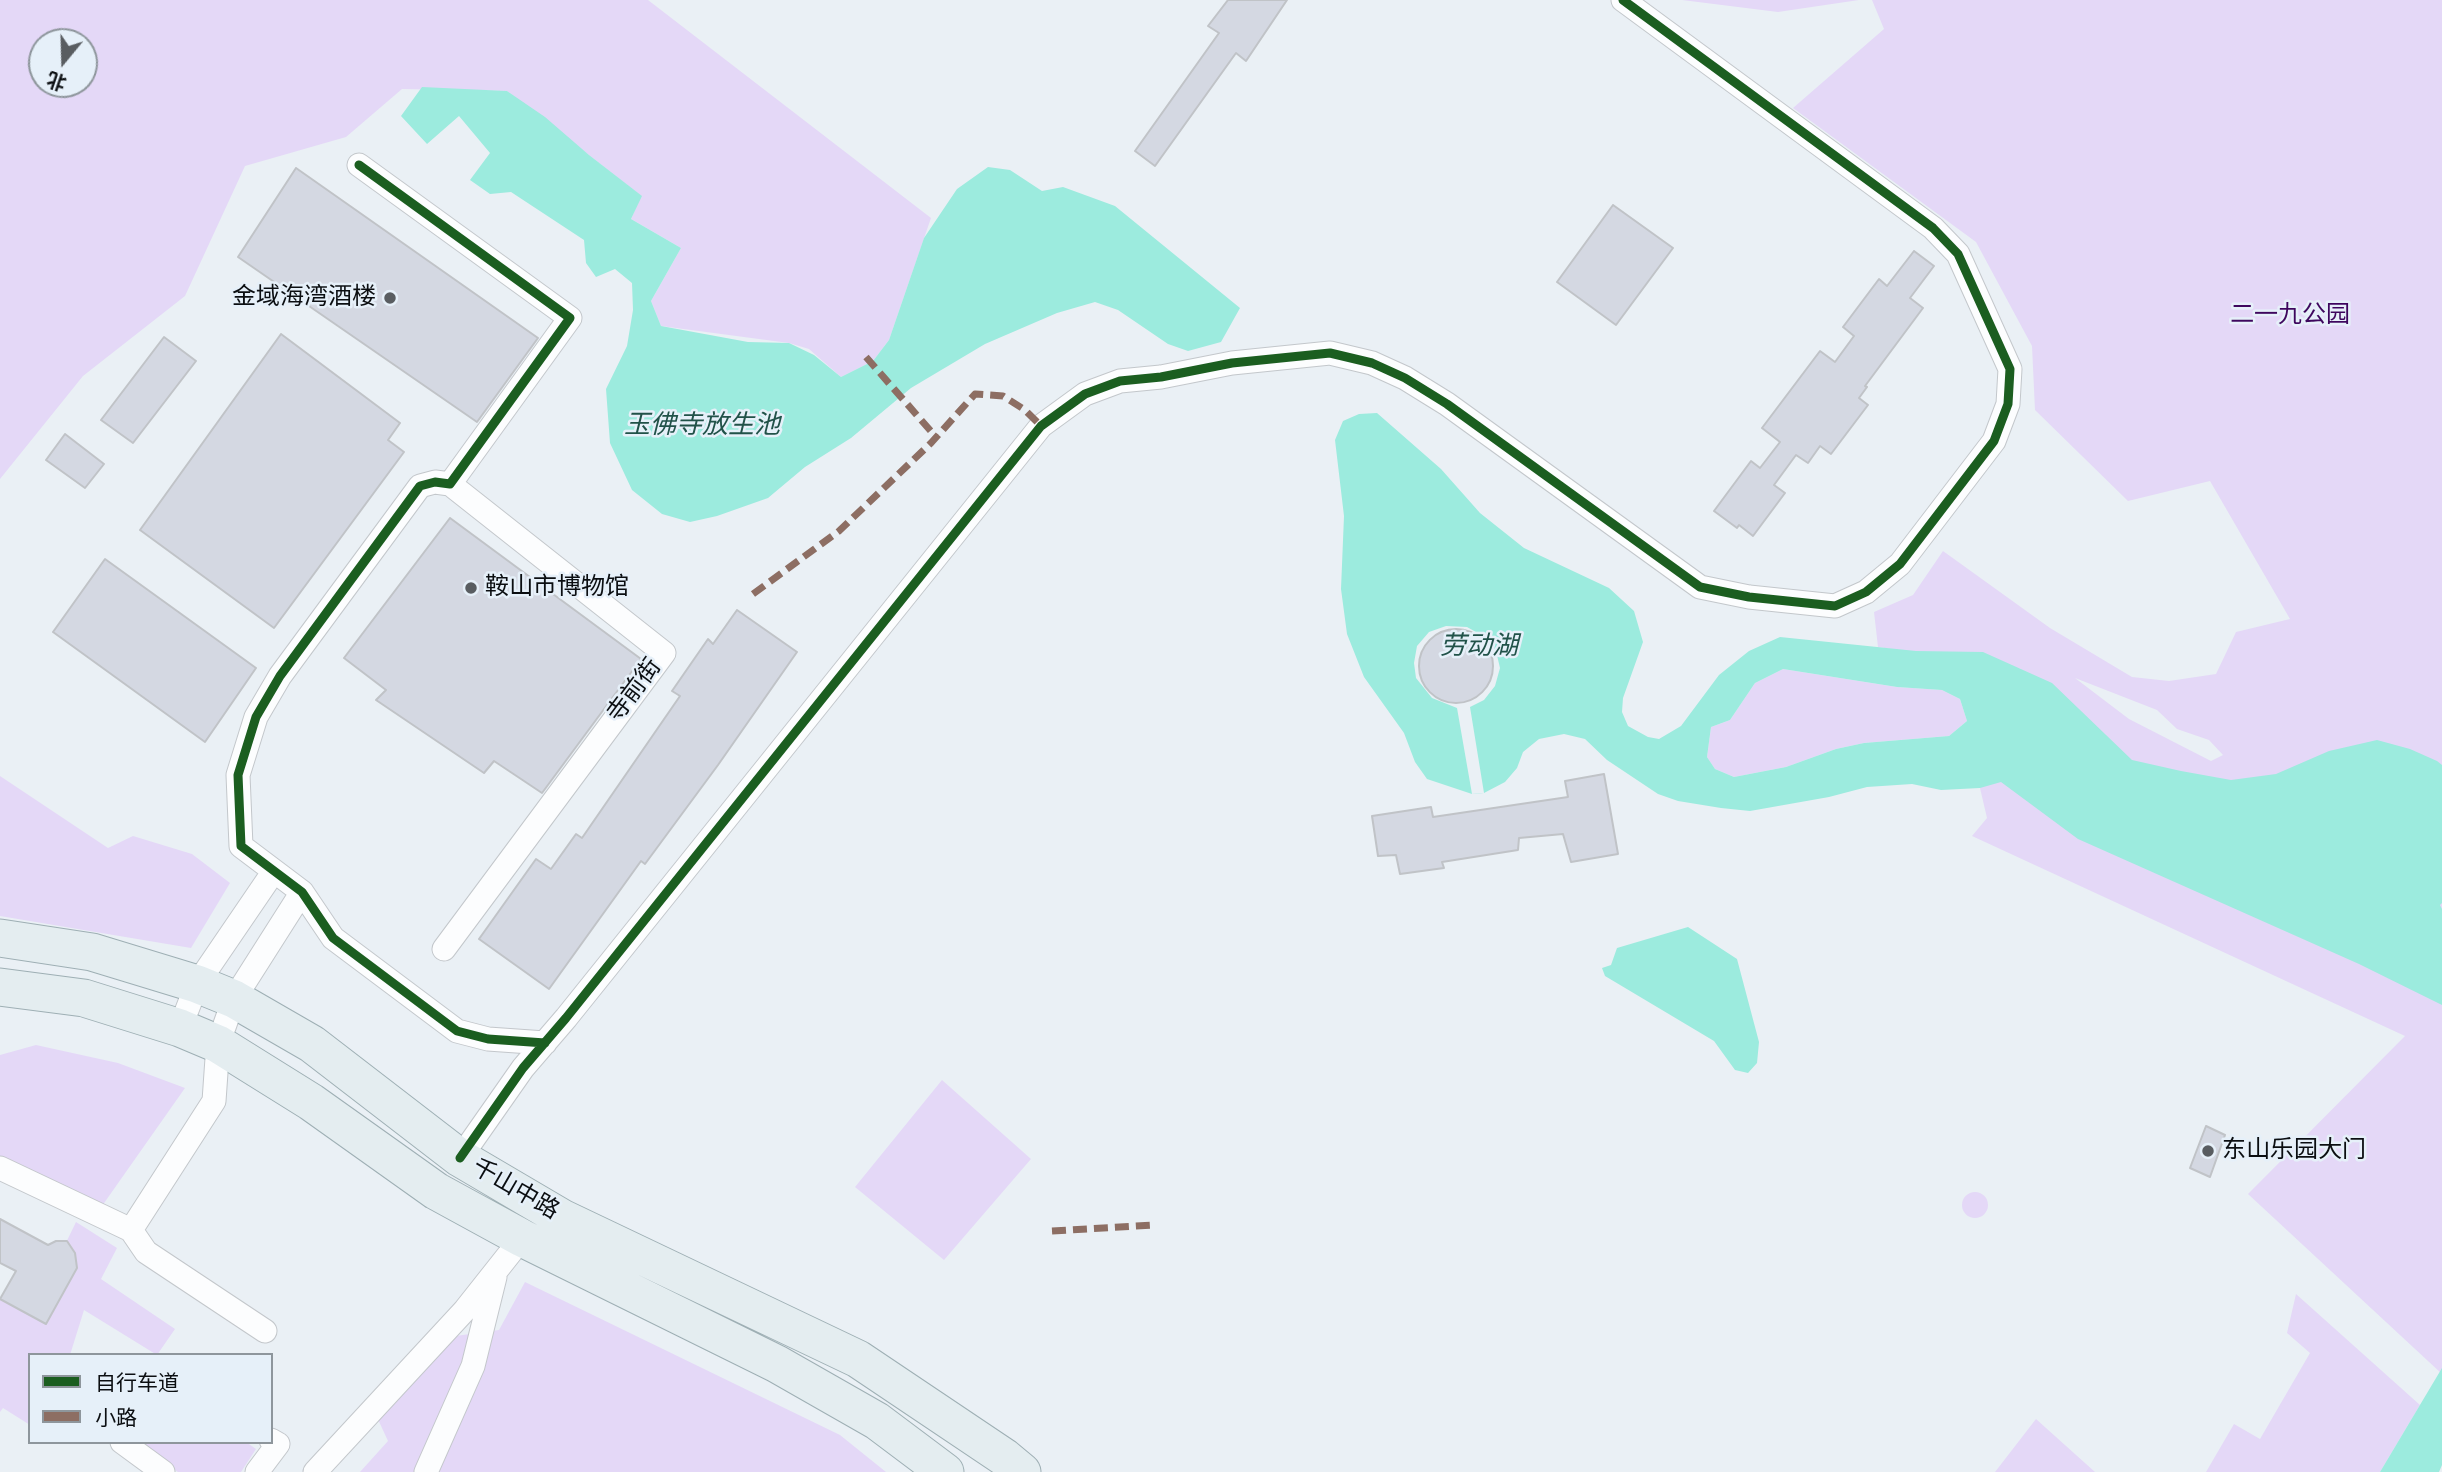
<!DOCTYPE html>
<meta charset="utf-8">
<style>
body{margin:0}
#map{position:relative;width:2442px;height:1472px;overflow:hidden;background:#eaf0f5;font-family:Poppins,"Noto Sans SC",sans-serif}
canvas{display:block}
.legend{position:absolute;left:28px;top:1353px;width:245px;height:91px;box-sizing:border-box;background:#e6f0f9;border:2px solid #8e969c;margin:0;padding:9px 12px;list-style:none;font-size:21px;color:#0b0e11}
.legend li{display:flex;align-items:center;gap:14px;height:35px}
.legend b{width:35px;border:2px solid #8e969c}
.north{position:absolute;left:28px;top:28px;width:70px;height:70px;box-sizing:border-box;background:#e6f0f9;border:2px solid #8e969c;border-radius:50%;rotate:199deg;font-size:19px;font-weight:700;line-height:28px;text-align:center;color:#0b0e11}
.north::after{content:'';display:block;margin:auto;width:24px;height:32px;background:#595d61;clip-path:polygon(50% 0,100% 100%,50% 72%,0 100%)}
</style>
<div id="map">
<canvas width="2442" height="1472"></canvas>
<ul class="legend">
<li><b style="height:9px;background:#1b5e20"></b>自行车道</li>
<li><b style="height:9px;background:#8d6e63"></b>小路</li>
</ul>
<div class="north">北</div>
</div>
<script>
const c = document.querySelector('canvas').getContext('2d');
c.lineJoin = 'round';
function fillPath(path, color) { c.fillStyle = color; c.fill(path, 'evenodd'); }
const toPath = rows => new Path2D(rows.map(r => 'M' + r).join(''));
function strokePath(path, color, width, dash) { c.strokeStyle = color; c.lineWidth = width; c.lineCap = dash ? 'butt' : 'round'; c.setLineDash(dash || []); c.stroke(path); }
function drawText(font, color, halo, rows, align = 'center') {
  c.font = font + ' Poppins,"Noto Sans SC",sans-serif'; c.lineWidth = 5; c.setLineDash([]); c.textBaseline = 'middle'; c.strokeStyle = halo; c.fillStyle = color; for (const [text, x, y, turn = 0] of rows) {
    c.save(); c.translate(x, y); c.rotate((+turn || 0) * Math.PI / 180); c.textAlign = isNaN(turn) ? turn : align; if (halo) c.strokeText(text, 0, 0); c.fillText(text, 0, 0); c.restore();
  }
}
const green = toPath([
 [0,0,648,0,931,218,889,340,873,361,841,377,809,349,789,343,661,326,651,301,681,248,631,219,641,196,507,91,402,89,346,137,245,166,185,296,83,376,0,479],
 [42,42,84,42,84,84,42,84],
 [1682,0,1859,0,1778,12],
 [1872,0,2442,0,2442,1374,2248,1194,2405,1036,1972,836,1987,818,1980,788,2021,669,1878,647,1874,612,1913,595,1943,551,2050,628,2132,677,2169,681,2216,674,2236,632,2290,619,2210,481,2128,501,2035,410,2032,346,1976,242,1793,108,1884,29],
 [2075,678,2157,710,2177,729,2209,740,2223,755,2211,761,2129,719],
 [1783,669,1897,687,1942,690,1960,699,1967,721,1949,736,1864,743,1836,749,1786,767,1734,777,1715,769,1707,757,1711,727,1730,720,1755,683],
 [0,776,108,848,133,836,192,854,230,883,191,948,0,916],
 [36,1045,118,1063,185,1088,102,1206,0,1157,0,1055],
 [942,1080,1031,1159,944,1260,855,1187],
 '1962 1205a13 13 0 1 1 26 0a13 13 0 1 1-26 0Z',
 [76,1222,117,1248,101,1279,175,1329,157,1355,84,1310,70,1355,30,1355,30,1425,3,1408,0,1412,0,1299,32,1313],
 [525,1282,840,1435,886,1472,360,1472,388,1441,376,1415,441,1338,499,1330],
 [2296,1294,2420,1405,2380,1472,2206,1472,2234,1424,2260,1439,2310,1353,2287,1333],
 [2036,1419,2095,1472,1995,1472],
 [136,1442,246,1442,256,1449,241,1472,178,1472,135,1444]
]);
const water = toPath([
 [422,87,507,91,545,117,589,155,642,196,631,219,681,248,651,301,661,326,748,342,789,343,814,355,841,377,873,361,889,340,924,238,957,189,988,167,1010,170,1042,191,1063,187,1115,206,1240,308,1221,342,1188,351,1168,344,1118,310,1095,302,1057,313,985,344,911,388,851,438,805,467,768,498,717,516,690,522,662,514,632,490,610,443,606,389,627,346,633,310,632,283,615,269,596,277,586,263,584,240,511,192,490,194,470,180,490,153,459,116,427,144,401,116],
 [1377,413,1441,469,1480,513,1524,548,1609,588,1634,611,1643,642,1623,698,1622,712,1628,726,1648,737,1659,739,1681,726,1719,675,1749,651,1780,637,1916,651,1983,652,2052,683,2132,760,2181,771,2231,780,2276,774,2329,751,2377,740,2410,749,2437,761,2442,765,2442,903,2440,905,2442,909,2442,1005,2359,964,2078,839,2001,782,1980,788,1941,790,1912,784,1867,787,1829,797,1750,811,1721,808,1678,801,1658,794,1607,760,1585,739,1564,734,1539,739,1523,752,1517,768,1505,782,1484,793,1472,794,1427,779,1415,762,1404,733,1364,677,1347,634,1341,589,1344,516,1335,440,1343,421,1359,414],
 [1783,669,1897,687,1942,690,1960,699,1967,721,1949,736,1864,743,1836,749,1786,767,1734,777,1715,769,1707,757,1711,727,1730,720,1755,683],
 [1688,927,1737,959,1759,1042,1757,1063,1748,1073,1735,1070,1714,1041,1605,976,1602,968,1611,965,1617,948],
 [2442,1368,2442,1465,2439,1472,2380,1472]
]);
const pier = toPath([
 [1446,626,1467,627,1485,637,1496,651,1500,668,1495,686,1484,700,1470,707,1484,793,1472,794,1457,708,1432,698,1416,678,1414,663,1417,646,1429,632]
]);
const building = toPath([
 [1228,0,1287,0,1246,61,1236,53,1155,166,1135,151,1219,33,1208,26,1228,0],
 [296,168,538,338,477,422,238,257,296,168],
 [1613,205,1673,248,1616,325,1557,282,1613,205],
 [1914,251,1934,266,1910,298,1923,308,1865,386,1867,387,1859,398,1868,405,1831,454,1820,446,1808,463,1796,455,1774,485,1785,493,1753,536,1739,525,1737,528,1714,511,1751,461,1760,468,1780,442,1762,428,1820,351,1835,362,1854,336,1843,327,1879,279,1887,286,1914,251],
 [281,334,400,423,388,440,404,452,274,628,140,530,281,334],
 [164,337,196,361,133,443,101,420,164,337],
 [65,434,104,464,85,488,46,460,65,434],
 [450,518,641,659,542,793,494,761,484,773,376,700,386,690,344,658,450,518],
 [105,559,256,668,205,742,53,632,105,559],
 [737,610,797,652,718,765,645,864,641,861,549,989,479,939,536,859,551,869,576,834,582,838,680,696,672,691,708,639,713,644,737,610],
 '1419 666a37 37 0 1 1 74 0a37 37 0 1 1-74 0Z',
 [1604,774,1618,854,1571,862,1563,834,1519,838,1518,850,1442,862,1444,868,1400,874,1396,855,1378,856,1372,816,1431,807,1433,817,1568,797,1565,781,1604,774],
 [2206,1126,2225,1135,2210,1177,2190,1168,2206,1126],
 [0,1219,48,1245,56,1241,67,1241,75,1253,77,1268,46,1324,0,1299,16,1271,0,1263,0,1219]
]);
const minor = toPath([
 [359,165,570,318,450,484,435,482,420,486,280,676,256,717,238,775,241,846,302,892,333,938,457,1031,488,1039,545,1043],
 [444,949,664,653,450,484],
 [180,1028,197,984,274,871],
 [460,1158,523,1068,566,1018,1041,426,1085,394,1120,381,1161,377,1232,363,1330,353,1372,363,1405,378,1447,404,1700,587,1749,597,1835,606,1866,592,1900,564,1994,441,2008,404,2010,369,1958,254,1933,228,1623,0],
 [0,1168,131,1230,146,1252,265,1331],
 [131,1230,214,1101,218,1044,234,999,302,892],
 [122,1442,163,1472],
 [257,1472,278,1444,271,1440],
 [315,1472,465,1310,522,1238],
 [426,1472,473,1366,495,1277]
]);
const primary = toPath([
 [0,938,92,952,197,984,234,999,312,1044,460,1158,562,1218,858,1359,1004,1457,1022,1472],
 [0,987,84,998,180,1028,218,1044,311,1102,436,1191,522,1238,777,1364,877,1421,945,1472]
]);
const quiet = toPath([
 [866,357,936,437],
 [753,594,839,531,931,443,975,394,1003,396,1025,410,1041,426],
 [1052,1231,1155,1225]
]);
const cycleway = toPath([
 [359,165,570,318,450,484,435,482,420,486,280,676,256,717,238,775,241,846,302,892,333,938,457,1031,488,1039,545,1043],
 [460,1158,523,1068,566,1018,1041,426,1085,394,1120,381,1161,377,1232,363,1330,353,1372,363,1405,378,1447,404,1700,587,1749,597,1835,606,1866,592,1900,564,1994,441,2008,404,2010,369,1958,254,1933,228,1623,0]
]);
const markers = [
 [390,298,7,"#595d61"],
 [471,588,7,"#595d61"],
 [2208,1151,7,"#595d61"]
];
const poiNames = [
 ["金域海湾酒楼",376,298,"right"],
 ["鞍山市博物馆",485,588],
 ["东山乐园大门",2222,1151]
];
const parkNames = [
 ["二一九公园",2290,316]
];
const streetNames = [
 ["寺前街",635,691,-53],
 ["千山中路",515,1190,30]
];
const waterNames = [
 ["玉佛寺放生池",702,426],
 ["劳动湖",1479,647]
];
fillPath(green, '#e4d8f7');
fillPath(water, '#9cebde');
fillPath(pier, '#eaf0f5');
fillPath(building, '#d4d8e2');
strokePath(building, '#c0c3c7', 2);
strokePath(minor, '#c3c7cb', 25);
strokePath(primary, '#9eafb4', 39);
strokePath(minor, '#fcfdfe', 23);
strokePath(primary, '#e4edf0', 37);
strokePath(quiet, '#8d6e63', 7, [14, 7]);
strokePath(cycleway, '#1b5e20', 9);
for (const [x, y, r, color] of markers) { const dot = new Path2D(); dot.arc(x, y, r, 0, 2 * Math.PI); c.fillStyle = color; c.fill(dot); strokePath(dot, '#e6f0f9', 2.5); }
drawText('24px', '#0b0e11', '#e6f0f9', poiNames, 'left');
drawText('24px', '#3e075e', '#e6f0f9', parkNames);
drawText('24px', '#0b0e11', '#e6f0f9', streetNames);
drawText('italic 26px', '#215249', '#e6f0f9', waterNames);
</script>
